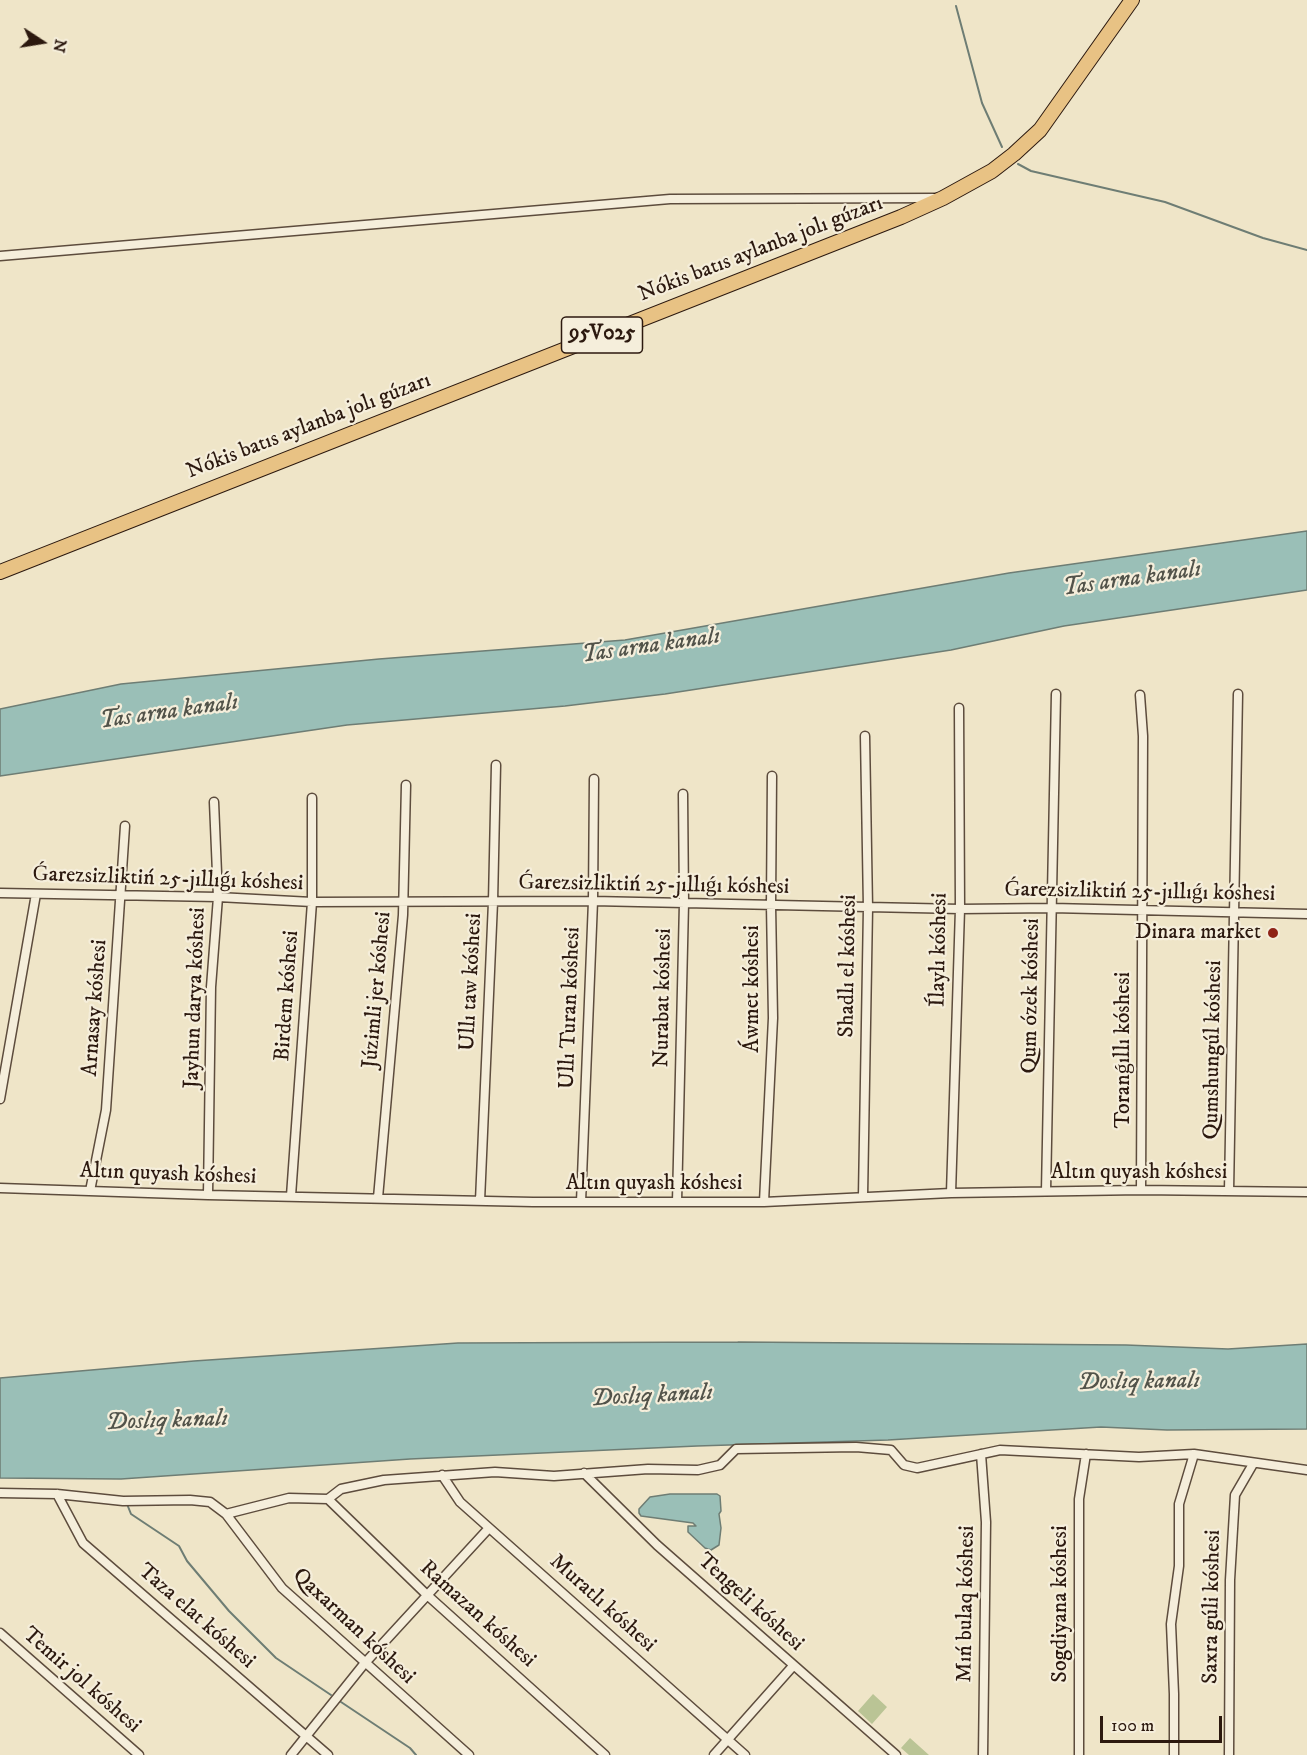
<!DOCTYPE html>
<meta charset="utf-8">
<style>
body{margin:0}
#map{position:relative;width:1307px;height:1755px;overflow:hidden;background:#efe5c8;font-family:"IM FELL DW Pica",serif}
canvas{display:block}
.north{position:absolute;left:12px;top:12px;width:60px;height:60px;-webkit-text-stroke:4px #f5eedb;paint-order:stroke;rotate:102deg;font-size:16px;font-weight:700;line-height:24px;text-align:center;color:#2c190f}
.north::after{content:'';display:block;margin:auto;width:21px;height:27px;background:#2c190f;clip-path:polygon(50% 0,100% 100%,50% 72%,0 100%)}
.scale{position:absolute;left:1100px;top:1716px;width:122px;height:27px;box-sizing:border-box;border:3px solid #2c190f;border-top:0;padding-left:8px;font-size:18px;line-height:21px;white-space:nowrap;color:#2c190f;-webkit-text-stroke:4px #f5eedb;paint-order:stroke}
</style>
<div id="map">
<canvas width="1307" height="1755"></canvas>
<div class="north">N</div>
<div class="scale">100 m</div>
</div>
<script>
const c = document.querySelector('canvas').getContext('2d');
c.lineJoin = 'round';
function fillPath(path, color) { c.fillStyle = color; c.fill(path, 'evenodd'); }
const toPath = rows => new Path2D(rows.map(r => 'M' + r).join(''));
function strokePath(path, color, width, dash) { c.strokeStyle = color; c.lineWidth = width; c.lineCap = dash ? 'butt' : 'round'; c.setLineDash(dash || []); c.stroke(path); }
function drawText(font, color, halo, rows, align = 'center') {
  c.font = font + ' "IM FELL DW Pica",serif'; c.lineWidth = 4.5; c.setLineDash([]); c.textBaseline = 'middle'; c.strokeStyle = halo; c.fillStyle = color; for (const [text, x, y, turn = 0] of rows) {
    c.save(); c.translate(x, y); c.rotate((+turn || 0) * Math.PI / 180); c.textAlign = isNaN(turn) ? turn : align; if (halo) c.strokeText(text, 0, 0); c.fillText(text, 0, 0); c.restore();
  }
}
const green = toPath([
 [873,1694,887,1707,872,1724,858,1711],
 [910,1738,929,1755,909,1755,901,1748]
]);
const water = toPath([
 [1307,531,1307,590,1064,626,951,650,665,694,565,706,347,725,0,776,0,709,121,684,379,659,625,640,1009,573,1307,531],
 [738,1342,1126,1345,1228,1349,1307,1344,1307,1429,1167,1430,1101,1427,888,1440,697,1446,410,1459,121,1479,0,1478,0,1378,194,1361,458,1343,738,1342],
 [670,1494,717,1494,720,1496,721,1511,719,1514,721,1528,719,1545,711,1550,705,1548,688,1532,688,1526,696,1526,693,1523,641,1516,639,1513,639,1509,650,1497,670,1494]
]);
const stream = toPath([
 [956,6,982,103,1002,147],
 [1018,164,1031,171,1165,202,1263,238,1307,250],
 [127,1504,131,1514,179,1546,187,1561,229,1611,276,1658,331,1695],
 [341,1702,410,1748,416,1755]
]);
const minor = toPath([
 [0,256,670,199,937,198],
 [1140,695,1143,736,1141,1190],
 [0,893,218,897,312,902,593,901,960,909,1052,908,1307,914],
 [0,1099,36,894],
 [0,1188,208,1195,533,1202,764,1202,951,1193,1141,1190,1307,1192],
 [90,1191,106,1110,125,826],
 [1046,1191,1056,694],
 [1229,1191,1238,694],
 [951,1193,960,909,959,708],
 [208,1195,211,987,218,897,214,802],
 [291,1196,312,902,312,798],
 [863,1196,868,908,865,736],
 [378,1198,403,915,406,785],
 [480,1201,493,902,496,765],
 [581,1202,593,901,594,779],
 [677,1202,684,903,683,794],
 [764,1202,773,1018,771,905,772,776],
 [981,1454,986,1522,983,1755],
 [584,1473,657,1545,896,1755],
 [442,1475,460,1502,745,1755],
 [0,1493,57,1494,123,1501,190,1500,210,1502,226,1514,289,1498,328,1499,341,1489,384,1480,495,1472,554,1476,648,1469,698,1470,720,1465,736,1449,856,1447,891,1450,904,1465,917,1468,1000,1450,1139,1457,1194,1454,1307,1470],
 [57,1494,83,1543,328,1755],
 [328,1499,426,1594,605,1755],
 [226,1514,282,1588,469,1755],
 [0,1633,139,1755],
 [291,1755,364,1664,489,1528],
 [714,1755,793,1666],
 [1079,1755,1079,1499,1086,1454],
 [1174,1755,1174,1694,1171,1624,1179,1566,1179,1504,1194,1454],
 [1229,1755,1230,1580,1235,1495,1253,1464]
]);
const primary = toPath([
 [0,572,901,217,943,198,992,171,1014,154,1040,130,1132,0]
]);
const markers = [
 [1273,933,6,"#8f2418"]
];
const shields = [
 [602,335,81]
];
const shieldNames = [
 ["95V025",602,335]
];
const streetNames = [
 ["Nókis batıs aylanba jolı gúzarı",761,250,-21],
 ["Nókis batıs aylanba jolı gúzarı",309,427,-21],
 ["Ǵarezsizliktiń 25-jıllıǵı kóshesi",168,880,2],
 ["Ǵarezsizliktiń 25-jıllıǵı kóshesi",654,886,1],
 ["Ǵarezsizliktiń 25-jıllıǵı kóshesi",1140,893,1],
 ["Ílaylı kóshesi",940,950,-89],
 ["Shadlı el kóshesi",849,966,-89],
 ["Ullı taw kóshesi",472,982,-87],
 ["Áwmet kóshesi",753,989,-90],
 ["Júzimli jer kóshesi",378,990,-85],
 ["Birdem kóshesi",288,996,-86],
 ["Qum ózek kóshesi",1032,996,-89],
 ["Jayhun darya kóshesi",196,998,-88],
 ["Nurabat kóshesi",664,998,-89],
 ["Arnasay kóshesi",96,1008,-86],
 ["Ullı Turan kóshesi",571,1008,-88],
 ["Toranǵıllı kóshesi",1124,1050,-90],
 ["Qumshungúl kóshesi",1214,1050,-89],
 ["Altın quyash kóshesi",1139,1173],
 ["Altın quyash kóshesi",168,1175,2],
 ["Altın quyash kóshesi",654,1184],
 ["Tengeli kóshesi",750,1603,42],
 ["Muratlı kóshesi",602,1604,42],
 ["Mıń bulaq kóshesi",967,1604,-89],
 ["Sogdiyana kóshesi",1061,1604,-90],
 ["Saxra gúli kóshesi",1213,1607,-89],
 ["Ramazan kóshesi",477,1615,42],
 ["Taza elat kóshesi",196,1617,41],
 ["Qaxarman kóshesi",353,1627,43],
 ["Temir jol kóshesi",81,1681,41]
];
const poiNames = [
 ["Dinara market",1261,933]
];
const waterNames = [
 ["Tas arna kanalı",1132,580,-8],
 ["Tas arna kanalı",651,647,-8],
 ["Tas arna kanalı",169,713,-8],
 ["Doslıq kanalı",1139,1383,-1],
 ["Doslıq kanalı",652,1397,-3],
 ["Doslıq kanalı",167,1422,-2]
];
fillPath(green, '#bac495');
fillPath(water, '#9abfb7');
strokePath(water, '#6e7d74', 1.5);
strokePath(stream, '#6e7d74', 2);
strokePath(minor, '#5d4c3d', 11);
strokePath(primary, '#2c190f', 16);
strokePath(minor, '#f5eedb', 8);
strokePath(primary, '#e8c284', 14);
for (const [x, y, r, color] of markers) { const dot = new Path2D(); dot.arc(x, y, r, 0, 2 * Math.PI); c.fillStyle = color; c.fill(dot); strokePath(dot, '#f5eedb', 2); }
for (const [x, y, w] of shields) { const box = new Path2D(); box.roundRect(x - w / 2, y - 18, w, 36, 4.5); c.fillStyle = '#f5eedb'; c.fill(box); strokePath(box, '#2c190f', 1.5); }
drawText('bold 21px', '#2c190f', null, shieldNames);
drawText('22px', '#2c190f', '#f5eedb', streetNames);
drawText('22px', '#2c190f', '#f5eedb', poiNames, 'right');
drawText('italic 24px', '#52534a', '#f5eedb', waterNames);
</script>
